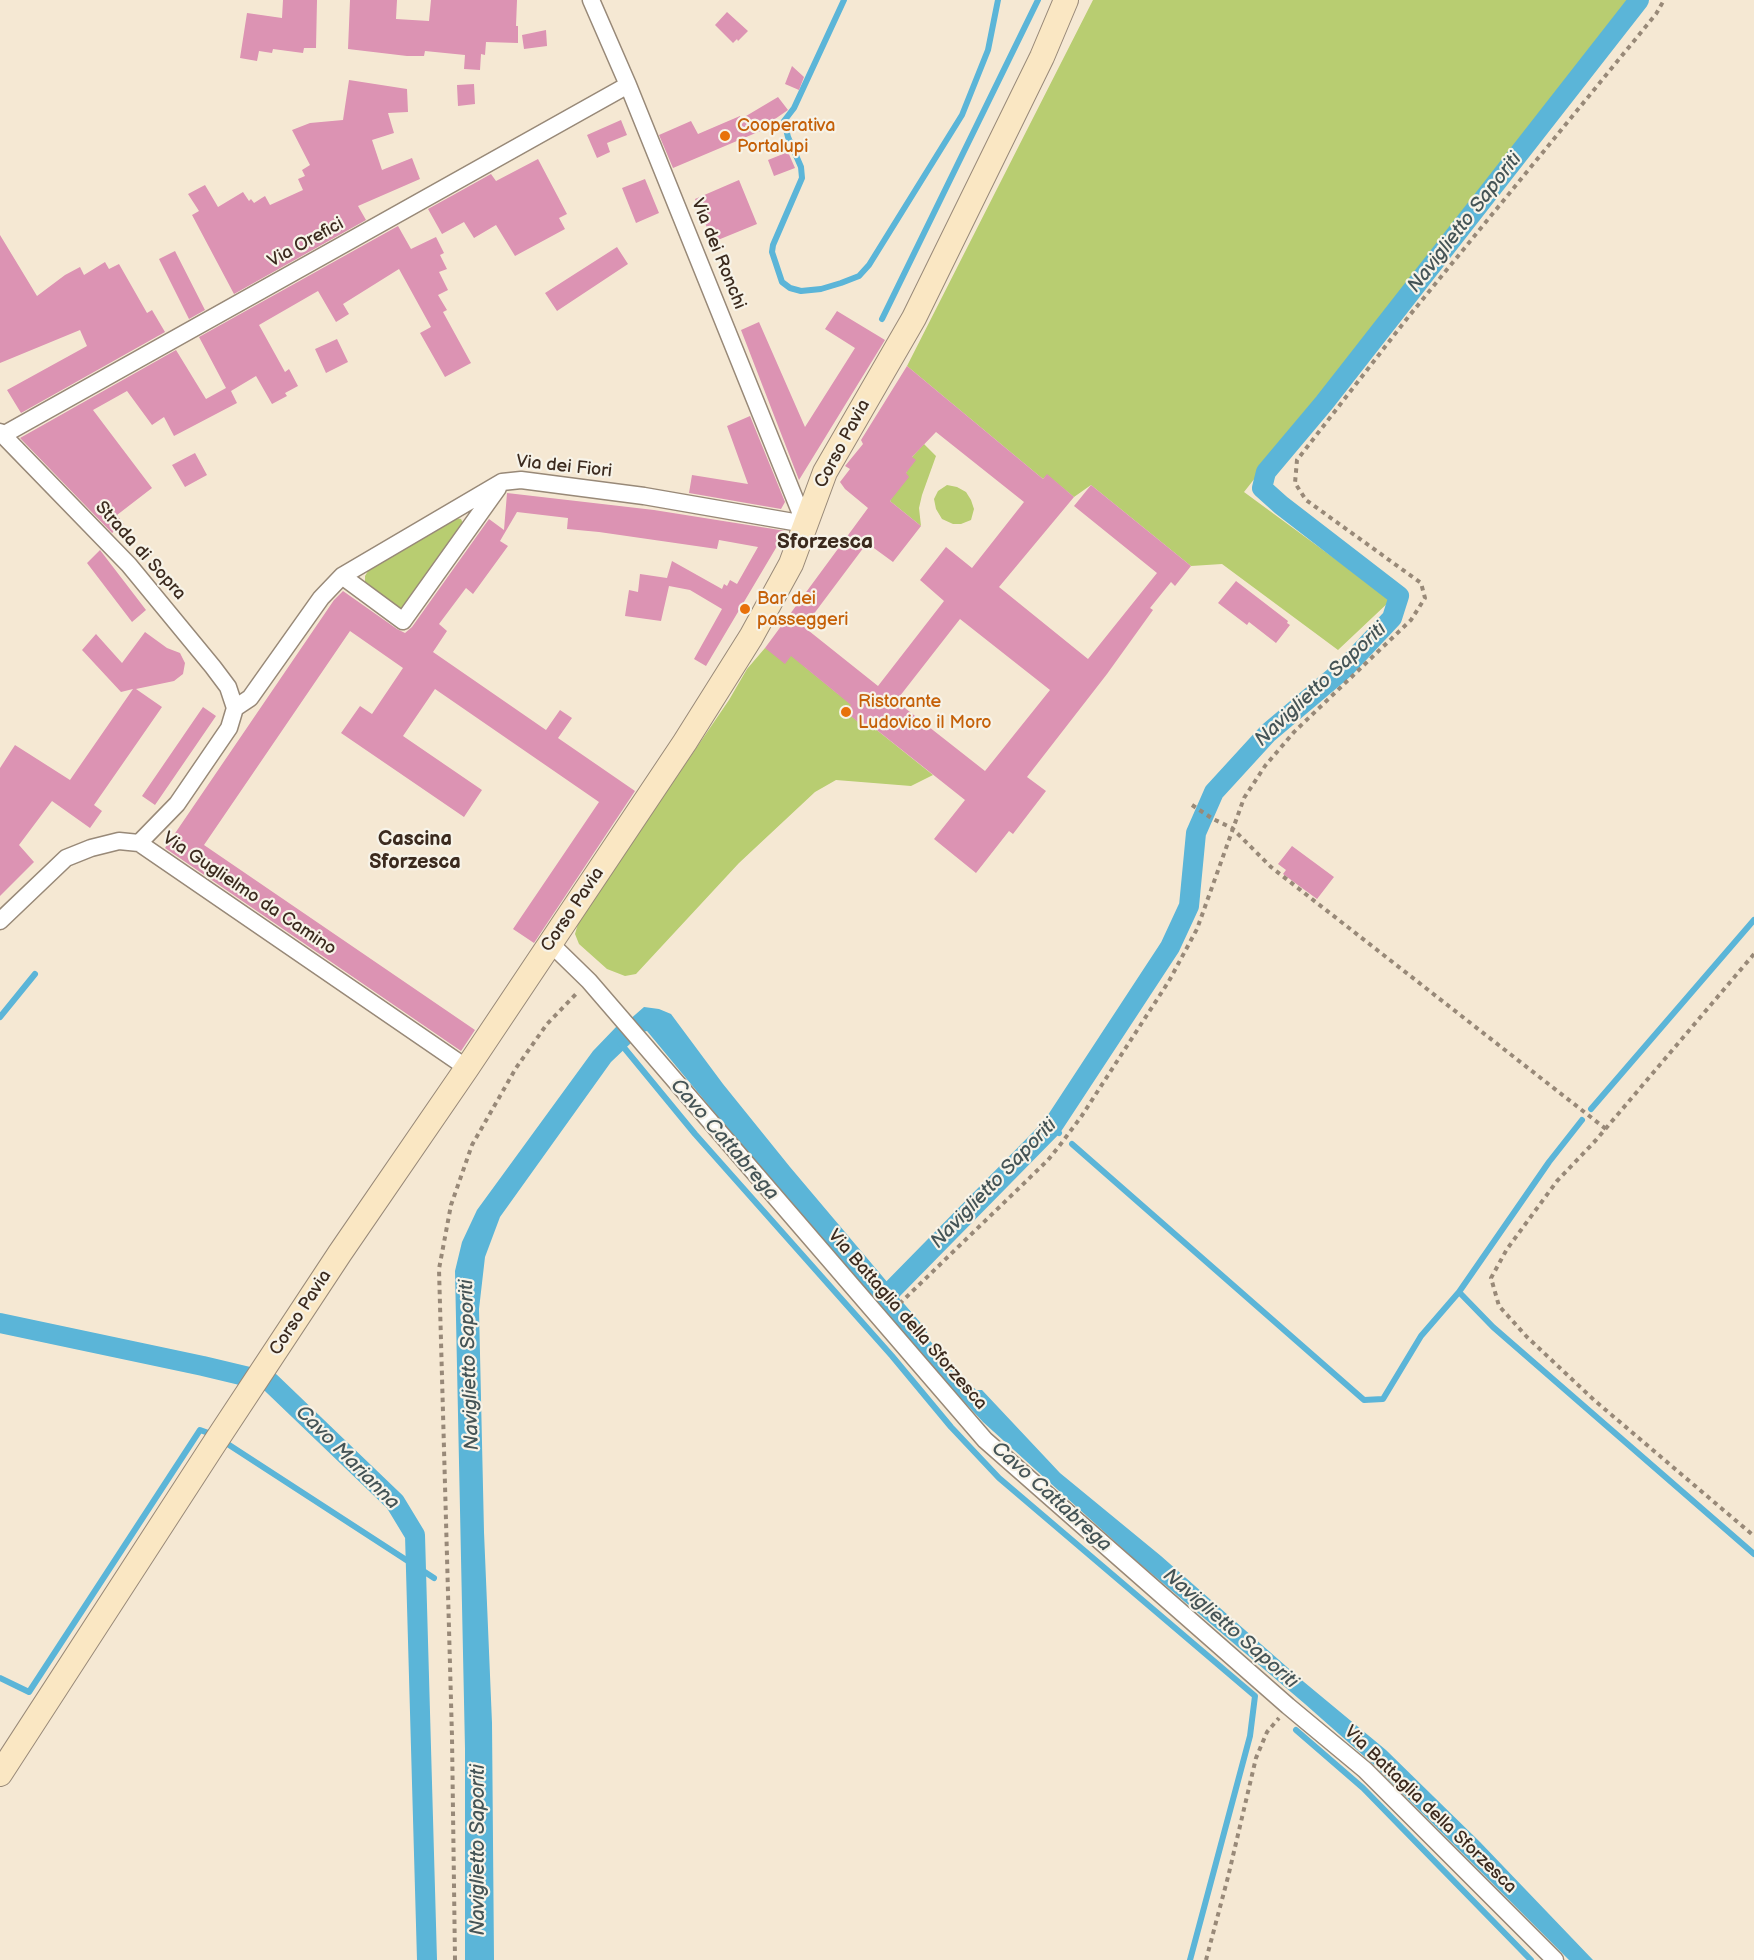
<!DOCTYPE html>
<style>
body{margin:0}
canvas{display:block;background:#f5e8d3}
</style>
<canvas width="1754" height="1960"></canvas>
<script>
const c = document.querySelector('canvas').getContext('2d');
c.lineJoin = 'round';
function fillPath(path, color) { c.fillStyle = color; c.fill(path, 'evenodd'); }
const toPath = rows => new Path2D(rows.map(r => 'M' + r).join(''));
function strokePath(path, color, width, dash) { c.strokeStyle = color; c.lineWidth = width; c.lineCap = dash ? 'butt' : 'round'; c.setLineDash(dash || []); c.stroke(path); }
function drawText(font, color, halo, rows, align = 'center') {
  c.font = font + ' "Balsamiq Sans",sans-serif'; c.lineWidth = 4.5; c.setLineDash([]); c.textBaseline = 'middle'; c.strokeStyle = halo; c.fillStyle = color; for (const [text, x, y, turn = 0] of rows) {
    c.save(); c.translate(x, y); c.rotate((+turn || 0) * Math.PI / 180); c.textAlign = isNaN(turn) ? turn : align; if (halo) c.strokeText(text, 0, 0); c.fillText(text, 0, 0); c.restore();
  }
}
const green = toPath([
 [1093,0,1632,0,1244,492,1391,600,1338,650,1222,564,1191,566,1091,485,1074,497,1047,475,1043,479,907,366],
 [924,444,936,456,922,495,919,508,921,526,890,501,906,473,912,457],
 [947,485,957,487,966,492,971,500,974,509,971,520,961,524,953,524,942,519,936,509,934,499,938,491],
 [456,518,461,519,463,523,405,609,399,612,365,583,365,576,368,571],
 [765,648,795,650,805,667,838,694,856,699,846,712,865,727,868,723,933,775,911,786,836,780,815,792,739,863,636,974,625,976,607,969,579,944,575,934,579,920,729,700,747,669]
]);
const water = toPath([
 [644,1007,659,1009,671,1014,723,1084,790,1167,899,1296,886,1307,868,1298,647,1031,639,1033,628,1021],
 [617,1026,631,1043,611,1062,500,1217,485,1257,479,1309,484,1532,492,1723,494,1960,465,1960,465,1749,455,1271,462,1242,477,1210,593,1051],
 [902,1311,976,1390,982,1390,1060,1473,1161,1556,1304,1682,1386,1750,1480,1842,1593,1960,1569,1960,1374,1765,1305,1704,1132,1557,983,1422,911,1345,895,1317]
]);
const stream = toPath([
 [844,0,794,108,784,121,788,137,801,167,802,178,773,245,772,252,782,282,790,288,801,291,821,289,841,283,859,276,869,265,962,115,988,50,998,0],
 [882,319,1038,0],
 [0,1017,35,974],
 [621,1044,695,1134,892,1356,951,1427,999,1478,1255,1696,1250,1736,1190,1960],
 [1591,1109,1754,920],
 [1052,1127,1059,1133],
 [1072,1144,1364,1400,1383,1399,1421,1336,1459,1292,1549,1162,1582,1120],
 [1459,1292,1493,1327,1754,1554],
 [223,1441,434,1578],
 [0,1678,29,1692,200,1430,214,1435],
 [1296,1730,1363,1788,1531,1960]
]);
const canal = toPath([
 [872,1287,885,1297,1052,1127,1170,947,1189,906,1196,833,1214,792,1268,733,1346,667,1392,618,1399,596,1281,505,1262,488,1266,472,1324,403,1639,0],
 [885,1297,917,1334],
 [0,1323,203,1366,270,1382,395,1502,415,1535,427,1960]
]);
const building = toPath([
 [283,0,317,0,316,48,304,48,303,53,273,49,272,53,259,51,257,61,240,58,247,13,282,18],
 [350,0,397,0,396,19,429,21,431,0,517,0,516,26,518,26,518,43,486,42,485,55,481,54,480,70,464,69,465,55,425,51,424,56,407,56,348,49],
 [727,12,748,31,738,41,737,39,733,43,715,25],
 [546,30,547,46,524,49,522,35],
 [792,66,804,77,799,90,785,84],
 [349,80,407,89,408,112,388,113,394,133,372,140,382,170,412,158,420,179,358,206,366,220,234,294,192,215,199,211,188,194,205,185,218,207,243,192,249,201,251,199,254,203,265,196,270,205,303,190,298,179,305,176,302,170,310,165,292,130,310,123,343,120],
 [474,84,475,104,458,106,457,85],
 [778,97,788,110,775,119,777,124,673,168,659,135,691,121,698,134,740,116,741,119],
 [621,120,627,135,607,143,610,152,597,158,587,135],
 [788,152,795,168,774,176,768,160],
 [538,159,567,214,559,218,565,229,515,256,496,225,474,238,464,222,442,234,428,209,491,174,496,181],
 [645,179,659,213,636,223,622,188],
 [739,180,757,224,713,242,695,199],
 [398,226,411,249,436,237,444,253,440,255,447,269,439,272,448,290,438,295,447,310,443,312,471,363,445,377,420,333,431,327,399,269,343,304,349,314,336,322,318,291,259,325,285,372,289,369,298,386,285,393,287,396,272,404,256,376,231,391,237,403,174,436,164,417,152,425,127,391,93,410,152,488,117,515,124,524,112,533,20,438,176,350,206,399,226,388,199,337],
 [0,235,37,296,65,275,80,267,84,275,105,262,109,269,119,264,147,313,152,310,165,332,21,413,7,390,87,346,80,330,0,363],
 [617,247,628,264,557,311,545,293],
 [175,251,205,310,189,319,159,259],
 [837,311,885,340,799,480,741,330,759,322,805,427,855,348,825,329],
 [337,339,348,362,326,373,315,349],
 [907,366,1043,479,1047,474,1074,497,999,587,1088,659,1157,573,1074,506,1091,485,1191,566,1175,586,1171,582,1150,608,1153,610,1107,674,1027,777,1046,791,1013,834,1009,831,976,873,934,839,965,800,868,723,865,728,846,712,851,705,791,656,785,664,765,648,868,508,845,489,840,482,850,469,845,466,863,444,861,440],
 [936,432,1024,502,972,568,946,547,920,580,944,601,878,686,804,627,867,543,893,562,921,526,890,501,909,477,906,473,916,460,912,457],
 [960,619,1050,690,985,771,896,701],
 [750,416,785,502,781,509,689,493,692,475,748,484,727,426],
 [195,453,207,475,185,487,172,465],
 [507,493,654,510,786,531,706,666,694,659,722,609,690,590,669,586,661,621,625,616,629,590,638,592,640,574,667,578,672,561,722,589,724,584,727,586,730,580,737,584,758,547,719,540,717,549,599,532,567,529,568,518,517,512,500,541,508,546,473,594,466,588,439,624,447,631,433,652,546,730,560,710,572,718,558,738,635,791,534,943,513,929,599,802,435,689,403,736,482,790,464,817,341,733,360,706,372,714,403,668,350,631,204,845,475,1030,461,1051,165,848,334,600,343,591,397,629,405,633,412,627,489,519,504,530],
 [100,550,146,610,132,622,87,563],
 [1236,581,1288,621,1287,623,1290,625,1276,643,1249,622,1247,625,1218,603],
 [145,632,167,648,180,653,185,663,183,674,174,681,136,689,162,707,94,805,102,811,90,828,52,801,19,845,34,862,0,896,0,768,15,745,70,780,133,689,121,692,82,650,96,634,122,663],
 [203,707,216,716,155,805,142,796],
 [1292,846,1334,877,1317,899,1283,874,1286,870,1278,864]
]);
const path = toPath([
 [1192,805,1213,819,1232,828,1271,867,1606,1129],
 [1754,954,1596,1140,1557,1181,1507,1249,1491,1278,1499,1306,1527,1337,1594,1400,1754,1536],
 [893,1310,1048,1160,1060,1145,1081,1117,1169,981,1197,929,1244,798,1265,766,1294,732,1411,620,1425,598,1421,583,1306,500,1295,483,1297,460,1409,316,1656,14,1664,0],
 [455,1960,452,1737,439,1269,451,1205,472,1145,516,1068,547,1024,578,992],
 [1206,1960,1228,1877,1256,1758,1267,1732,1279,1718]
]);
const minor = toPath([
 [591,0,628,85,805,524],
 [0,432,129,565,213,667,228,687,235,708],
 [3,435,628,85],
 [342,576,403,621,498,488],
 [139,843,177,804,229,728,235,708,250,698,321,598,342,576,502,482,521,480,644,496,805,524],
 [0,921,66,858,91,848,119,841,139,843,467,1068],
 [550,943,589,981,985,1440,1288,1706,1365,1770,1555,1960]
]);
const secondary = toPath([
 [0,1774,214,1444,340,1253,467,1068,685,742,751,637,791,564,825,472,914,318,1042,57,1066,0]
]);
const markers = [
 [725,136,6,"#e8710a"],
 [745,609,6,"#e8710a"],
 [846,712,6,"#e8710a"]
];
const foodNames = [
 ["Cooperativa",737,126],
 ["Portalupi",737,147],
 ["Bar dei",757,599],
 ["passeggeri",757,620],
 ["Ristorante",858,702],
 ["Ludovico il Moro",858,723]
];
const streetNames = [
 ["Via Orefici",306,243,-29],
 ["Via dei Ronchi",718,254,68],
 ["Corso Pavia",843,444,-62],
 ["Via dei Fiori",564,467,6],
 ["Strada di Sopra",140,551,48],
 ["Via Guglielmo da Camino",249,894,34],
 ["Corso Pavia",573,910,-56],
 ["Corso Pavia",301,1313,-57],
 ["Via Battaglia della Sforzesca",907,1320,49],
 ["Via Battaglia della Sforzesca",1430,1810,44]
];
const waterNames = [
 ["Naviglietto Saporiti",1465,223,-52],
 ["Naviglietto Saporiti",1321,685,-43],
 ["Cavo Cattabrega",724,1140,49],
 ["Naviglietto Saporiti",994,1184,-46],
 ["Naviglietto Saporiti",470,1365,-92],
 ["Cavo Marianna",347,1458,45],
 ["Cavo Cattabrega",1051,1497,42],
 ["Naviglietto Saporiti",1230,1629,41],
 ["Naviglietto Saporiti",479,1850,-90]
];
const neighbourhoodNames = [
 ["Cascina",415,840],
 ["Sforzesca",415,863]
];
const quarterNames = [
 ["Sforzesca",825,543]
];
fillPath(green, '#b8cd71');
fillPath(water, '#5bb5d8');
strokePath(stream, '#5bb5d8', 6);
strokePath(canal, '#5bb5d8', 20);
fillPath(building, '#dc93b3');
strokePath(minor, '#988978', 19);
strokePath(secondary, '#988978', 26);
strokePath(path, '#988978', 4, [4.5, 4.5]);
strokePath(minor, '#fff', 16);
strokePath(secondary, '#fae7c3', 24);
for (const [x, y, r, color] of markers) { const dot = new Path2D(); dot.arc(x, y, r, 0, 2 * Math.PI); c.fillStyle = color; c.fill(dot); strokePath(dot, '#f7f3e8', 2); }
drawText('18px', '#c56008', '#f7f3e8', foodNames, 'left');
drawText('18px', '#3b2a1e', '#f7f3e8', streetNames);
drawText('italic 20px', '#455456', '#f7f3e8', waterNames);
drawText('bold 20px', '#3b2a1e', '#f7f3e8', neighbourhoodNames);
drawText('bold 21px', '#3b2a1e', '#f7f3e8', quarterNames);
</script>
